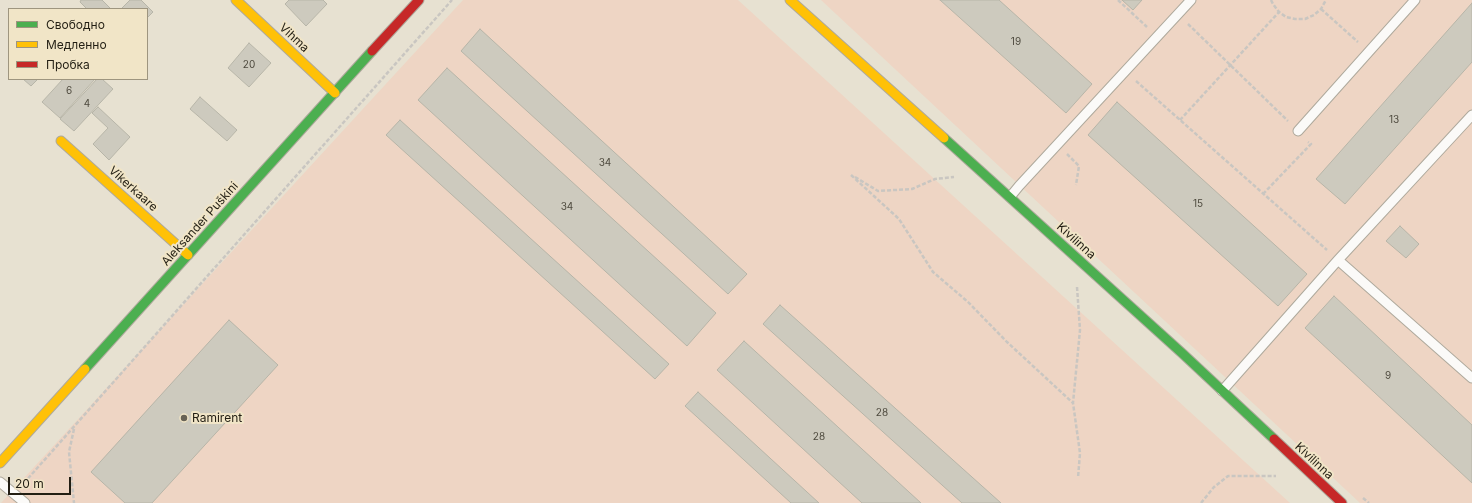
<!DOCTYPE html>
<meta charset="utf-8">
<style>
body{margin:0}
#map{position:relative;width:1472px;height:503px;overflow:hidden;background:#e7e1d1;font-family:Inter,sans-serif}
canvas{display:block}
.legend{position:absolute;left:8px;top:8px;width:140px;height:72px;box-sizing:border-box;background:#f1e5c7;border:1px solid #9e957f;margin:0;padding:5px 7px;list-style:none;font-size:12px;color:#221e13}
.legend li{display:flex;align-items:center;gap:8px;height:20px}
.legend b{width:20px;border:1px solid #9e957f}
.scale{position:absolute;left:8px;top:477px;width:63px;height:18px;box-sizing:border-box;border:2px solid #221e13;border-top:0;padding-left:5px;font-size:12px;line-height:14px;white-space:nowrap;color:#221e13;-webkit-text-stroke:3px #f1e5c7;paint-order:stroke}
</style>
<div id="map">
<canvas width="1472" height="503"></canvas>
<ul class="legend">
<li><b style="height:5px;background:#4caf50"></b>Свободно</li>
<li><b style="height:5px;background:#ffc107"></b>Медленно</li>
<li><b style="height:5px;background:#c62828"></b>Пробка</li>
</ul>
<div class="scale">20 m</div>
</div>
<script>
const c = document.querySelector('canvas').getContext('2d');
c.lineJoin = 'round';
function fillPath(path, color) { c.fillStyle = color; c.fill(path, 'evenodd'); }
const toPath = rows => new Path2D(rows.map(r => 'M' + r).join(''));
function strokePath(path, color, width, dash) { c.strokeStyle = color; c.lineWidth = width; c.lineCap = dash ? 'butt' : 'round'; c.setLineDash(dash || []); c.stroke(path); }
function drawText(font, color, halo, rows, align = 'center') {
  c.font = font + ' Inter,sans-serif'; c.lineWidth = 4; c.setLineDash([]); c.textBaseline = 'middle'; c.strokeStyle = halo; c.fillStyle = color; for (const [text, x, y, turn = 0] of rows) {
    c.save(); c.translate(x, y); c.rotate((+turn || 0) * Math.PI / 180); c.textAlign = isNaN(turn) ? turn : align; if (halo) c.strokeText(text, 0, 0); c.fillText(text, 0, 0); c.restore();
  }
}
const green = toPath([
 [463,0,738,0,1290,503,1,503],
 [821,0,1472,0,1472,503,1360,503]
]);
const building = toPath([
 [81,0,102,0,111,9,87,9,80,2,81,0],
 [130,0,141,0,153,12,147,18,147,9,121,9,130,0],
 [289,0,323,0,327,4,306,26,285,4,289,0],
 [940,0,999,0,1092,84,1066,113,940,0],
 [1122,0,1142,0,1133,10,1122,0],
 [1472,3,1472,62,1345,204,1316,179,1472,3],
 [480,29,747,274,728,294,461,51,480,29],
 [249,43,271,63,249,87,228,68,249,43],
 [447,68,716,313,687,346,418,100,447,68],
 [23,79,38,79,31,86,23,79],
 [63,79,95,79,60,118,42,102,63,79],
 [97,79,102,79,113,89,74,131,60,119,97,79],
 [200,97,237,130,227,141,190,109,200,97],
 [1117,102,1307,274,1278,306,1088,135,1117,102],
 [98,107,130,137,109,160,93,144,108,128,92,113,98,107],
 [400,120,669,364,655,379,386,135,400,120],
 [1400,226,1419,244,1406,258,1386,241,1400,226],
 [1334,296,1472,425,1472,483,1305,328,1334,296],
 [780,305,1001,503,962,503,763,324,780,305],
 [229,320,278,365,152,503,125,503,91,472,229,320],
 [744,341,921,503,862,503,717,370,744,341],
 [698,392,819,503,791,503,685,406,698,392]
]);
const path = toPath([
 [1118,0,1147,27],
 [1271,0,1273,4,1279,12,1286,17,1295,19,1305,19,1314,15,1321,9,1326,0],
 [1321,9,1358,42],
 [1188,24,1288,121],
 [1136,81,1327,250],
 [1180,120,1279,12],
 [1067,154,1079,166,1076,185],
 [851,175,899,219,933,272,968,302,1007,342,1073,403],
 [855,177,878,191,912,189,935,179,954,177],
 [1263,194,1311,144,1308,142],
 [1077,287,1080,330,1073,403,1080,453,1078,478],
 [74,429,69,452,74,503],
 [24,483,452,0],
 [1363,498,1369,503],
 [1201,503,1214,487,1228,476,1276,476]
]);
const lane = toPath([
 [1298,131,1415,0],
 [1010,197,1019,186,1191,0],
 [1338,260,1472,378],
 [1222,391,1338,260,1472,115],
 [0,482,25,503]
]);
const fast = toPath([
 [944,138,1183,354,1274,439],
 [85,369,372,51]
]);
const slow = toPath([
 [236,0,335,93],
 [790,0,944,138],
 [61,141,188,255],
 [0,463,85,369]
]);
const jam = toPath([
 [372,51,419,0],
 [1274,439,1342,503]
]);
const markers = [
 [184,418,4,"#676256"]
];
const numberNames = [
 ["19",1016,42],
 ["20",249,65],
 ["6",69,91],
 ["4",87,104],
 ["13",1394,120],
 ["34",605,163],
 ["15",1198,204],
 ["34",567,207],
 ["9",1388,376],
 ["28",882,413],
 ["28",819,437]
];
const streetNames = [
 ["Vihma",294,38,43],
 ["Vikerkaare",133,189,42],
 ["Aleksander Puškini",200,224,-48],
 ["Kivilinna",1076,241,42],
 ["Kivilinna",1314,461,43]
];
const poiNames = [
 ["Ramirent",192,418]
];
fillPath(green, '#eed5c4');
fillPath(building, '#cdcabe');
strokePath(building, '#b7b5a8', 1);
strokePath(lane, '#aea99c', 11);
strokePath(fast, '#aea99c', 11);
strokePath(slow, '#aea99c', 11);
strokePath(jam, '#aea99c', 11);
strokePath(path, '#c9c6c1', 2.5, [4, 2]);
strokePath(lane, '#fbfaf8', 9);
strokePath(fast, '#4caf50', 9);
strokePath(slow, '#ffc107', 9);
strokePath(jam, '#c62828', 9);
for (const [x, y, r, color] of markers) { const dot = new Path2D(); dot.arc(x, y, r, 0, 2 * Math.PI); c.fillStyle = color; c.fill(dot); strokePath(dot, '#f1e5c7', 1.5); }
drawText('10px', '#4e4a3e', null, numberNames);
drawText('12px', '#221e13', '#f1e5c7', streetNames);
drawText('12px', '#221e13', '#f1e5c7', poiNames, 'left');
</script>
